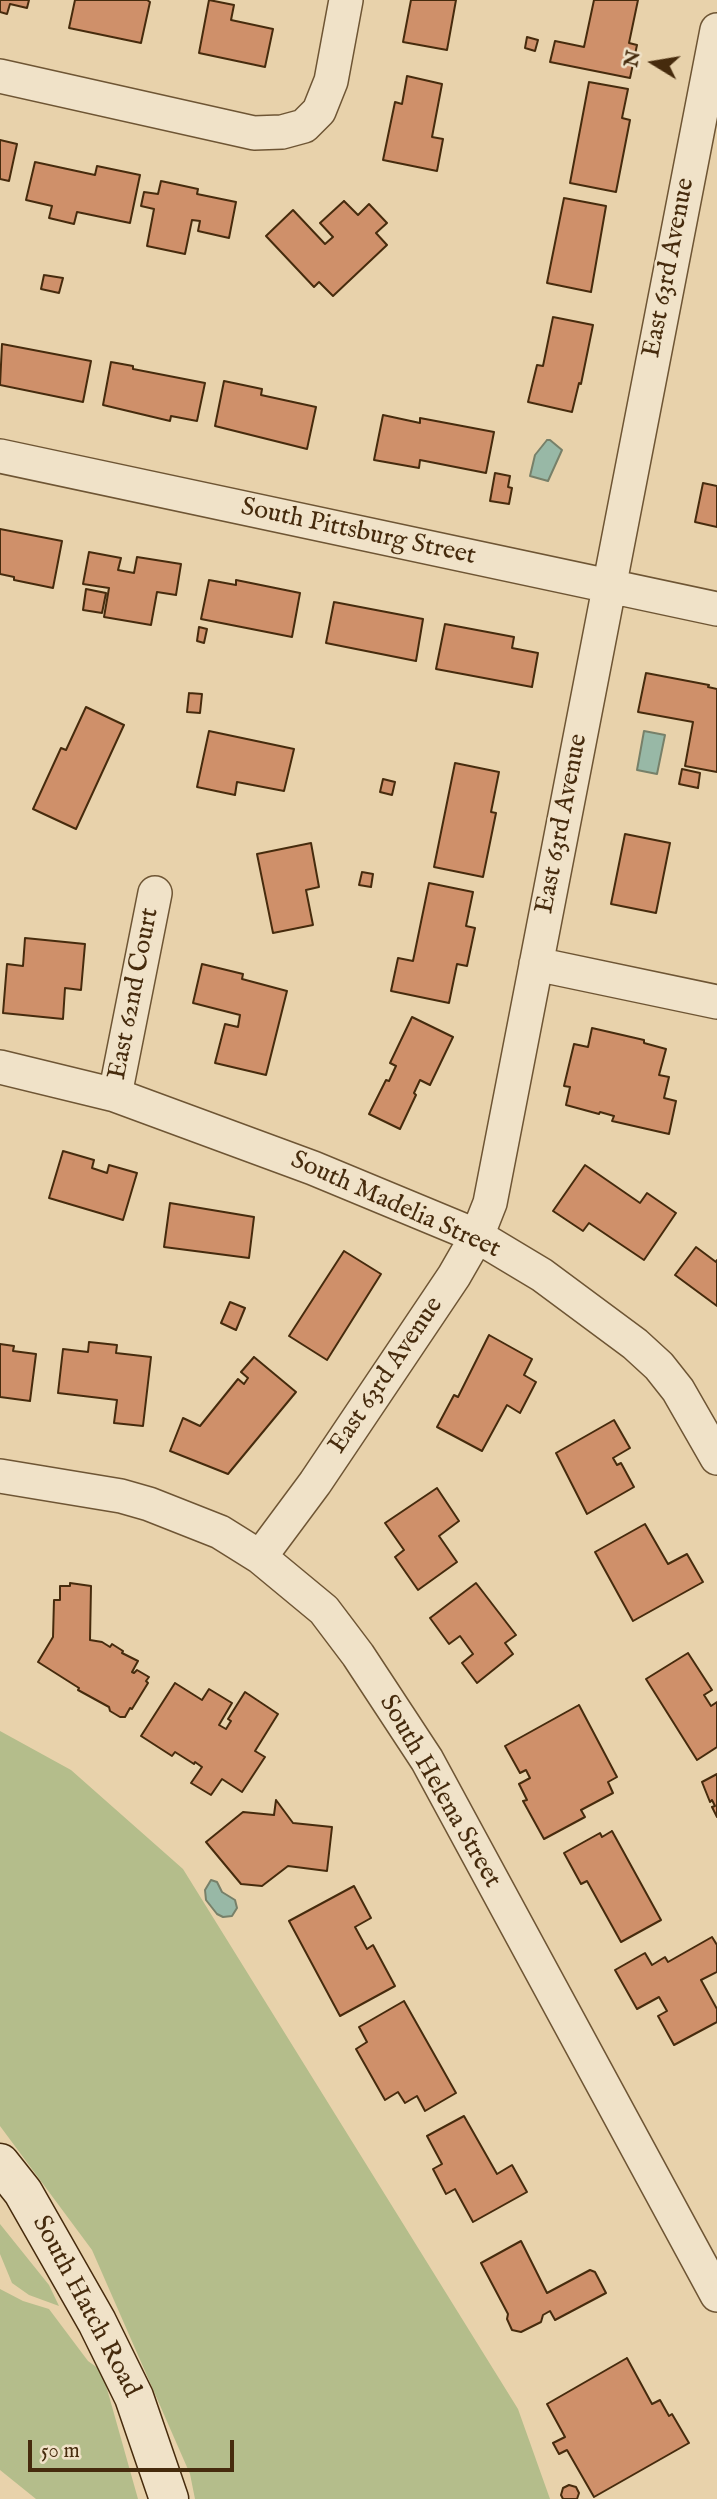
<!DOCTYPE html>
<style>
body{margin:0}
#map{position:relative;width:717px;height:2499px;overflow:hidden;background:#e8d2ab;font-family:"IM FELL English",serif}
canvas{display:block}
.north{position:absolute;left:619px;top:28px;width:70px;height:70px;-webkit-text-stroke:5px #f0e2c8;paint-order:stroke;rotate:281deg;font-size:19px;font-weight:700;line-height:28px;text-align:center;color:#462b0d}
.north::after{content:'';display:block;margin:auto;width:24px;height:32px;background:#462b0d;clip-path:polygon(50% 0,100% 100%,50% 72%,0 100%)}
.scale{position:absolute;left:28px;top:2440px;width:206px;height:32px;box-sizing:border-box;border:4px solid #462b0d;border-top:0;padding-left:9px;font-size:21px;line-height:24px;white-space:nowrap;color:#462b0d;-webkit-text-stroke:5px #f0e2c8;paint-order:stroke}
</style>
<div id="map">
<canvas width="717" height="2499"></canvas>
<div class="north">N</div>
<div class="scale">50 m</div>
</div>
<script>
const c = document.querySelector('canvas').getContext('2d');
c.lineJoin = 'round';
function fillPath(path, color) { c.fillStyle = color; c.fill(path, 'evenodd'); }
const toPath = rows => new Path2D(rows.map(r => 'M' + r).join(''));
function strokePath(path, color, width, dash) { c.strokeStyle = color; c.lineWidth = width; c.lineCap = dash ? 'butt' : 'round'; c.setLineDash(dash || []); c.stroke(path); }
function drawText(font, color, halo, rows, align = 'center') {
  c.font = font + ' "IM FELL English",serif'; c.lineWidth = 5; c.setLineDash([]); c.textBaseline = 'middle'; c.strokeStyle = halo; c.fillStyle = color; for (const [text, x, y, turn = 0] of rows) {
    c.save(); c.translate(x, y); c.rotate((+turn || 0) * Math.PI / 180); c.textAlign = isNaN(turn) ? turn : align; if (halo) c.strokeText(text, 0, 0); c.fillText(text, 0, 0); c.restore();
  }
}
const green = toPath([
 [0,1731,71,1770,183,1869,518,2409,550,2499,195,2499,190,2474,92,2250,0,2126],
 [0,2224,49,2285,59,2306,29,2295,12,2283,0,2254],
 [0,2289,23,2301,49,2309,88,2361,102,2371,138,2499,36,2499,0,2470]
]);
const water = toPath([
 [547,440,550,440,562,450,548,481,530,476,535,455,547,440],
 [644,731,665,735,657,774,637,770,644,731],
 [211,1880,217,1882,222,1892,235,1900,237,1908,232,1916,223,1917,217,1914,206,1900,205,1890,211,1880]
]);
const building = toPath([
 [0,0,29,0,27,8,10,4,7,14,0,12,0,0],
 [75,0,147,0,150,2,141,43,69,28,75,0],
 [209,0,234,5,231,20,273,29,265,67,199,53,209,0],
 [411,0,456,0,447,50,403,42,411,0],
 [594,0,638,0,629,43,637,45,630,78,550,62,555,41,584,47,594,0],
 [527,37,538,40,535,51,525,48,527,37],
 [407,76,442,84,432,137,443,139,437,171,383,160,395,102,402,104,407,76],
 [589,82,628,89,622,118,630,120,616,192,570,183,589,82],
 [0,140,17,144,9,181,0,179,0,140],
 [35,162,95,175,97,166,140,175,130,223,77,212,74,224,49,218,52,206,26,200,35,162],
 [161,181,198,189,197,194,236,202,229,238,198,231,200,221,192,220,185,254,147,246,154,209,141,206,144,192,158,194,161,181],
 [564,198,606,206,591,292,547,283,564,198],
 [344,201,358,215,369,204,387,223,376,233,387,245,333,296,319,282,314,287,266,236,293,210,325,244,333,237,320,223,344,201],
 [44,275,63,278,59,293,41,289,44,275],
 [553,317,593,325,581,384,579,383,572,412,528,402,537,365,543,366,553,317],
 [2,344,91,361,83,402,0,385,2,344],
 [111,362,133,366,133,369,205,383,197,421,171,416,170,421,103,405,111,362],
 [224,381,262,389,261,395,316,407,307,449,215,426,224,381],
 [383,415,420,423,420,418,494,432,486,473,420,460,419,468,374,460,383,415],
 [495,473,510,476,508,487,512,488,509,504,490,501,495,473],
 [703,483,717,486,717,527,695,522,703,483],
 [0,529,62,541,53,588,14,580,14,577,0,574,0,529],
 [89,552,121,558,118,570,134,573,137,557,181,564,176,595,157,592,151,625,104,617,109,588,83,584,89,552],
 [209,580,236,585,236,580,300,593,292,637,201,619,209,580],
 [86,589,106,593,102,613,83,610,86,589],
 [334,602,423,619,416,661,326,643,334,602],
 [445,624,514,637,512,648,538,653,532,687,436,669,445,624],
 [199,627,207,629,204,643,197,641,199,627],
 [646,673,709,685,708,687,717,689,717,772,685,766,693,722,638,712,646,673],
 [189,693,202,694,200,713,187,712,189,693],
 [86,707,124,725,76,829,33,809,61,748,66,750,86,707],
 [209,731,294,749,284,791,237,782,235,795,197,787,209,731],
 [455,763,499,772,491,812,496,813,483,877,434,867,455,763],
 [682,769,700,773,698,788,679,784,682,769],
 [383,779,395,782,392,795,380,792,383,779],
 [625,834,670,843,656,913,611,904,625,834],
 [311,843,319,887,306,890,313,925,273,933,257,854,311,843],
 [362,872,373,874,371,887,359,885,362,872],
 [429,883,473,892,466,926,475,928,467,966,457,964,449,1003,391,991,398,958,413,961,429,883],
 [25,938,85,944,81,990,65,988,63,1019,3,1013,7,964,23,966,25,938],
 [202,964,243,974,242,979,287,991,266,1075,215,1063,225,1024,238,1027,240,1015,193,1003,202,964],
 [412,1017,453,1037,430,1085,420,1080,414,1093,416,1095,400,1129,369,1114,386,1080,389,1081,396,1066,390,1063,412,1017],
 [592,1028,644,1040,644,1043,666,1049,659,1075,669,1077,664,1098,676,1101,669,1134,612,1121,614,1116,600,1112,599,1114,566,1105,570,1087,564,1086,574,1044,588,1047,592,1028],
 [63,1151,94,1160,92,1168,107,1173,109,1165,137,1173,123,1220,49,1198,63,1151],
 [585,1165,640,1203,647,1193,676,1213,644,1260,589,1223,583,1231,553,1211,585,1165],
 [170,1203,254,1217,249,1258,164,1247,170,1203],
 [696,1247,716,1262,717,1260,717,1306,675,1275,696,1247],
 [344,1251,381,1274,327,1360,289,1336,344,1251],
 [230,1302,245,1308,236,1330,221,1323,230,1302],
 [489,1335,532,1359,524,1375,536,1382,520,1413,507,1405,482,1451,437,1427,454,1395,458,1397,489,1335],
 [89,1342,117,1345,116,1353,151,1357,143,1426,114,1423,117,1400,58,1393,63,1349,88,1352,89,1342],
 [0,1344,14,1346,13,1351,36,1354,30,1401,0,1397,0,1344],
 [254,1357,296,1392,228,1474,170,1451,183,1418,200,1426,238,1379,244,1384,248,1378,241,1372,254,1357],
 [614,1420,630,1448,613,1458,617,1465,621,1463,634,1487,587,1514,556,1453,614,1420],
 [437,1488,459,1521,439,1536,457,1562,418,1590,395,1557,404,1550,385,1523,437,1488],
 [645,1524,668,1564,687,1554,703,1582,633,1621,595,1552,645,1524],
 [70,1583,91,1586,90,1640,102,1642,110,1647,112,1644,123,1651,122,1653,138,1661,132,1672,134,1673,137,1670,149,1677,146,1681,148,1683,132,1709,130,1708,125,1717,120,1717,110,1711,109,1707,78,1690,79,1688,38,1662,53,1637,54,1600,60,1600,60,1586,70,1586,70,1583],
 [476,1583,516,1635,505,1643,513,1654,477,1683,462,1663,473,1654,460,1636,449,1644,430,1618,476,1583],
 [688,1653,712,1690,704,1695,711,1706,717,1702,717,1747,697,1760,646,1679,688,1653],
 [175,1683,202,1700,209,1689,232,1703,219,1725,226,1729,231,1721,228,1719,245,1692,278,1714,255,1751,265,1757,242,1792,222,1779,211,1795,191,1783,202,1767,195,1762,194,1764,175,1752,172,1756,141,1736,175,1683],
 [579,1705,617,1777,608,1782,613,1793,581,1810,585,1817,544,1839,523,1801,527,1800,519,1784,530,1778,526,1770,520,1773,505,1746,579,1705],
 [717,1774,717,1817,712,1807,715,1806,712,1800,710,1802,702,1782,717,1774],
 [276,1800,293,1823,332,1827,327,1871,288,1866,262,1886,241,1884,206,1842,243,1812,274,1815,276,1800],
 [612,1831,661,1920,621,1942,587,1881,581,1884,564,1853,600,1833,602,1837,612,1831],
 [354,1886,371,1918,355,1927,367,1949,373,1945,395,1986,340,2016,289,1921,354,1886],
 [712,1937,717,1945,717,1972,701,1980,717,2009,717,2022,674,2045,658,2016,667,2011,659,1997,637,2009,615,1970,645,1953,652,1965,665,1957,668,1962,712,1937],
 [404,2001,456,2093,425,2111,417,2096,405,2103,398,2092,385,2100,356,2049,367,2042,359,2027,404,2001],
 [464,2116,497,2174,512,2165,527,2192,473,2222,455,2189,446,2194,433,2169,442,2164,427,2136,464,2116],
 [521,2241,547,2293,590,2270,595,2272,606,2293,555,2320,550,2311,543,2315,541,2322,521,2332,512,2330,507,2319,508,2314,481,2263,521,2241],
 [627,2358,652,2404,660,2400,669,2416,672,2414,689,2443,594,2497,567,2450,559,2454,553,2443,565,2437,547,2404,627,2358],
 [569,2485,576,2487,579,2493,577,2499,563,2499,561,2495,563,2488,569,2485]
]);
const minor = toPath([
 [0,76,254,133,282,132,304,126,319,111,331,81,346,0],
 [0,456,717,609],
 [536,964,717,1002],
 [0,1067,115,1095,313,1168,477,1236,542,1275,635,1344,659,1366,678,1390,717,1458],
 [115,1095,155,893],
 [0,1476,121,1496,149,1504,220,1532,260,1557,324,1610,358,1655,427,1760,717,2295],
 [260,1557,315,1483,454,1276,477,1236,490,1203,717,30]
]);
const secondary = toPath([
 [0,2163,23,2192,97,2322,134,2397,169,2499]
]);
const streetNames = [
 ["East 63rd Avenue",670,268,-79],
 ["South Pittsburg Street",358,533,12],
 ["East 63rd Avenue",563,824,-79],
 ["East 62nd Court",135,994,-79],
 ["South Madelia Street",395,1206,24],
 ["East 63rd Avenue",387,1376,-56],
 ["South Helena Street",439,1792,60],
 ["South Hatch Road",85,2307,62]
];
fillPath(green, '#b4bd8b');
fillPath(water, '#98b8a6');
strokePath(water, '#778069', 2);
fillPath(building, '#cf906a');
strokePath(building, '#462b0d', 2);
strokePath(minor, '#6e5534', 36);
strokePath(secondary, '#462b0d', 41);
strokePath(minor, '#f0e2c8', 33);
strokePath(secondary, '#f0e2c8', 38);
drawText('26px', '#462b0d', '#f0e2c8', streetNames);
</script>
